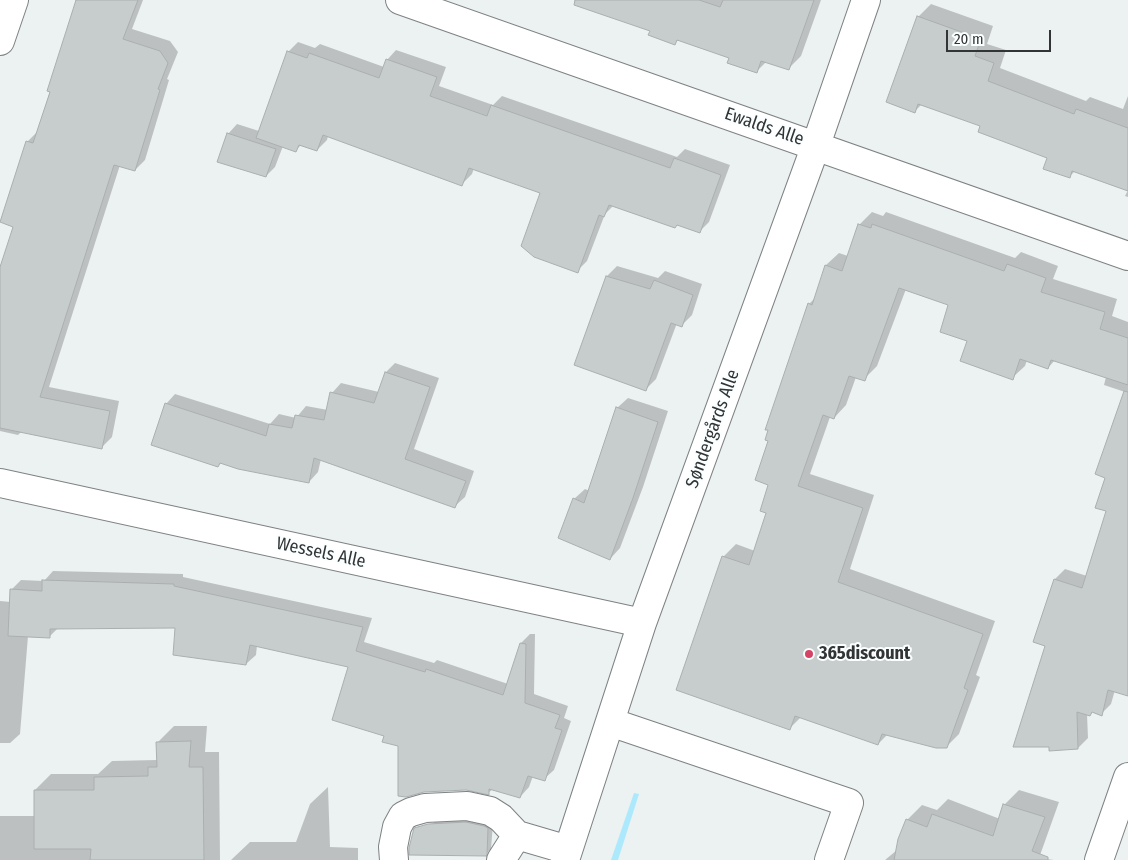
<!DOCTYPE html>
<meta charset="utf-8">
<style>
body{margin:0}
#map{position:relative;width:1128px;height:860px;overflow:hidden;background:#ecf1f2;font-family:"Fira Sans Condensed",sans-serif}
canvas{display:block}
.scale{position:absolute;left:946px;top:30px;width:105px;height:22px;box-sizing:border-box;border:2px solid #323435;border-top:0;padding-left:6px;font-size:15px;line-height:18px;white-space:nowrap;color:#323435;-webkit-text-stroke:4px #fafeff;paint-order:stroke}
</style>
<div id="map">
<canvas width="1128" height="860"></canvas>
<div class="scale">20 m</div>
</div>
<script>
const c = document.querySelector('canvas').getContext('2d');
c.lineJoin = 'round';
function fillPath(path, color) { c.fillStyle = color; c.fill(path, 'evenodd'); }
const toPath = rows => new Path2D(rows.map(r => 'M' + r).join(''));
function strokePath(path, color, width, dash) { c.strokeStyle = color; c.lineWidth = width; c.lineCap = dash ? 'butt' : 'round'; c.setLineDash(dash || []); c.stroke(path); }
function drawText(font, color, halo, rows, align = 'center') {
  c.font = font + ' "Fira Sans Condensed",sans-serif'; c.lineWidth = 4; c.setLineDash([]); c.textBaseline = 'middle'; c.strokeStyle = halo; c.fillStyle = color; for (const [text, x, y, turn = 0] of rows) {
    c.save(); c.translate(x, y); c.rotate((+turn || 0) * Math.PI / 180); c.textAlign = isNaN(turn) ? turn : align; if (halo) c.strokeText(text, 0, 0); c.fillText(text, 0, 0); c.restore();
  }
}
const green = toPath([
 [634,793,639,794,618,860,611,860]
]);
const shadow = toPath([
 [75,0,143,0,132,29,170,41,178,52,167,79,169,80,145,160,135,170,120,165,49,387,119,401,112,437,102,447,22,431,18,435,0,431,0,271,14,227,1,222,28,141,38,131,77,1],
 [582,0,821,0,801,56,788,69,767,61,756,72,731,57,679,39,675,43,652,30],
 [931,4,993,26,987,44,1006,50,1000,68,1086,101,1090,97,1123,109,1128,96,1128,197,1125,196,1128,190,1075,171,1069,177,1049,157,982,125,922,104,915,111,918,17],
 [298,42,315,48,320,44,384,67,387,60,396,50,446,67,439,86,493,105,502,96,677,157,685,149,730,165,709,222,699,232,678,224,675,227,614,205,605,214,587,261,577,271,542,193,474,168,472,174,462,184,328,136,327,140,317,150,302,144,296,150,283,146,275,167,266,176,228,134,237,124,259,131,288,52],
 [872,212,883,216,886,212,1015,258,1021,252,1058,266,1053,279,1117,299,1112,316,1128,322,1128,691,1115,690,1111,704,1101,714,1093,711,1090,715,1087,714,1088,738,1078,748,1047,646,1055,579,1065,569,1087,576,1113,512,1107,477,1125,392,1104,385,1106,377,1055,360,1048,368,1027,360,1025,366,1012,378,969,340,950,304,906,289,877,366,864,379,856,377,846,405,834,418,830,417,810,474,874,495,850,569,995,621,976,675,980,677,959,734,946,747,888,734,878,744,801,717,790,728,723,557,736,544,755,551,767,512,809,304,815,298,826,265,839,253,848,256,859,225],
 [617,266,658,278,665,271,702,284,692,315,682,325,677,323,656,379,646,389,607,276],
 [395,363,439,378,414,449,474,471,465,497,455,506,321,459,318,472,309,482,222,462,218,466,166,404,175,394,270,424,279,414,296,418,306,406,328,410,332,393,341,383,379,392,386,372],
 [628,398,668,411,643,487,620,548,610,559,574,499,585,489,590,491,617,408],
 [53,571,183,574,183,577,372,618,364,642,434,663,437,660,508,684,521,643,530,634,535,634,534,694,568,706,564,718,571,721,554,770,544,779,533,776,529,787,520,797,493,789,488,793,399,745,385,735,350,666,257,645,256,655,246,664,177,627,58,628,49,637,28,636,20,734,10,743,0,743,0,601,11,602,11,590,21,580,44,581],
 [174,726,207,726,205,752,219,752,220,860,0,860,0,816,35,816,35,790,51,774,98,774,112,761,156,760,158,759,158,742],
 [328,787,330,847,358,848,358,860,231,860,250,842,296,842,310,804],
 [1019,790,1059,802,1039,858,1054,860,885,860,897,850,907,820,922,805,937,810,948,799,1000,819,1004,805],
 [471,817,493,823,491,849,486,854,416,828,434,823,433,820,419,825,434,819]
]);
const building = toPath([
 [76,0,138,0,123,39,160,51,168,63,158,89,160,90,135,171,114,165,40,397,110,411,102,449,0,428,0,267,13,227,0,222,26,141,33,143,50,92,47,91,76,0],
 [575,0,699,0,720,7,723,0,814,0,789,70,761,61,757,73,727,63,729,58,677,40,675,45,648,35,650,31,574,5,575,0],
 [917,16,981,39,975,56,994,63,988,81,1074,114,1076,109,1128,128,1128,191,1072,171,1070,178,1043,169,1047,158,978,132,980,126,918,104,915,113,886,102,917,16],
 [287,51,307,58,309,53,379,78,386,59,437,77,430,96,487,116,491,105,670,168,674,158,721,175,700,233,677,225,675,228,609,205,604,217,599,215,578,273,534,257,521,246,540,193,469,168,462,186,323,135,317,151,299,145,296,152,256,138,287,51],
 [227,133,276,149,266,177,217,162,227,133],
 [858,224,871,228,872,224,1004,271,1007,264,1046,278,1041,292,1105,312,1100,329,1128,338,1128,385,1051,360,1048,369,1020,359,1013,380,960,361,967,341,940,332,948,305,899,288,865,381,849,376,834,419,823,415,798,486,863,508,838,582,983,634,964,688,968,690,947,748,936,748,882,734,878,745,795,716,790,730,676,690,722,556,749,565,766,513,760,511,768,485,755,480,768,441,765,440,768,430,765,430,808,303,812,305,825,265,842,271,858,224],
 [606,276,650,289,654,280,693,295,682,327,671,323,646,391,574,365,606,276],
 [385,372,430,387,405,459,466,481,455,508,314,458,309,483,238,469,220,463,218,467,151,445,165,403,266,436,269,424,292,428,295,415,324,420,330,392,374,403,385,372],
 [1124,391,1128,392,1128,696,1108,690,1102,716,1092,712,1090,716,1077,712,1078,749,1049,751,1049,747,1013,747,1045,646,1033,642,1054,579,1082,588,1106,511,1095,508,1105,478,1095,474,1124,391],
 [616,407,658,422,633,498,610,560,558,538,573,498,584,503,616,407],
 [42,580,174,584,174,586,363,627,356,651,425,672,426,669,503,695,520,643,526,644,525,703,560,715,555,728,562,730,545,781,528,776,520,798,489,789,489,795,466,790,424,792,406,797,398,796,398,746,382,742,384,736,332,720,348,667,250,645,246,665,173,655,175,628,50,629,50,638,8,636,10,589,42,591,42,580],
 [191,741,189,767,203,767,204,860,90,860,91,849,34,849,34,790,94,790,94,777,148,776,148,767,157,767,156,742,191,741],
 [1003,804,1045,817,1032,851,1048,857,1048,860,894,860,898,839,906,819,927,827,932,814,993,836,1003,804],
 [466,822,484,826,488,828,487,856,409,855,409,848,414,828,428,824,466,822]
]);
const minor = toPath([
 [400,0,1128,256],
 [0,41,14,0],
 [0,483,642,623],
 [610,722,849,803,829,860],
 [394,860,393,847,397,827,403,816,411,812,425,808,467,806,490,811,501,818,517,835,568,850],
 [501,860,517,835],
 [565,860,642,623,816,145,866,0],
 [1099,860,1128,777]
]);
const markers = [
 [809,654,5,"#d44464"]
];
const streetNames = [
 ["Ewalds Alle",764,127,19],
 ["Søndergårds Alle",713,429,-70],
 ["Wessels Alle",321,553,12]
];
const poiNames = [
 ["365discount",819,654]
];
fillPath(green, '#ade9fd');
fillPath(shadow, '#0003');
fillPath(building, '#c7cccd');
strokePath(building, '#aaaeaf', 1);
strokePath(minor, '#7e8283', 30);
strokePath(minor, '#fff', 28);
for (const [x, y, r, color] of markers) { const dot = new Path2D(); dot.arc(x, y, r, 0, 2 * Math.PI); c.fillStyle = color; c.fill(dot); strokePath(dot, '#fafeff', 2); }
drawText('18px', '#323435', '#fafeff', streetNames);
drawText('bold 18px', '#323435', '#fafeff', poiNames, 'left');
</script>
